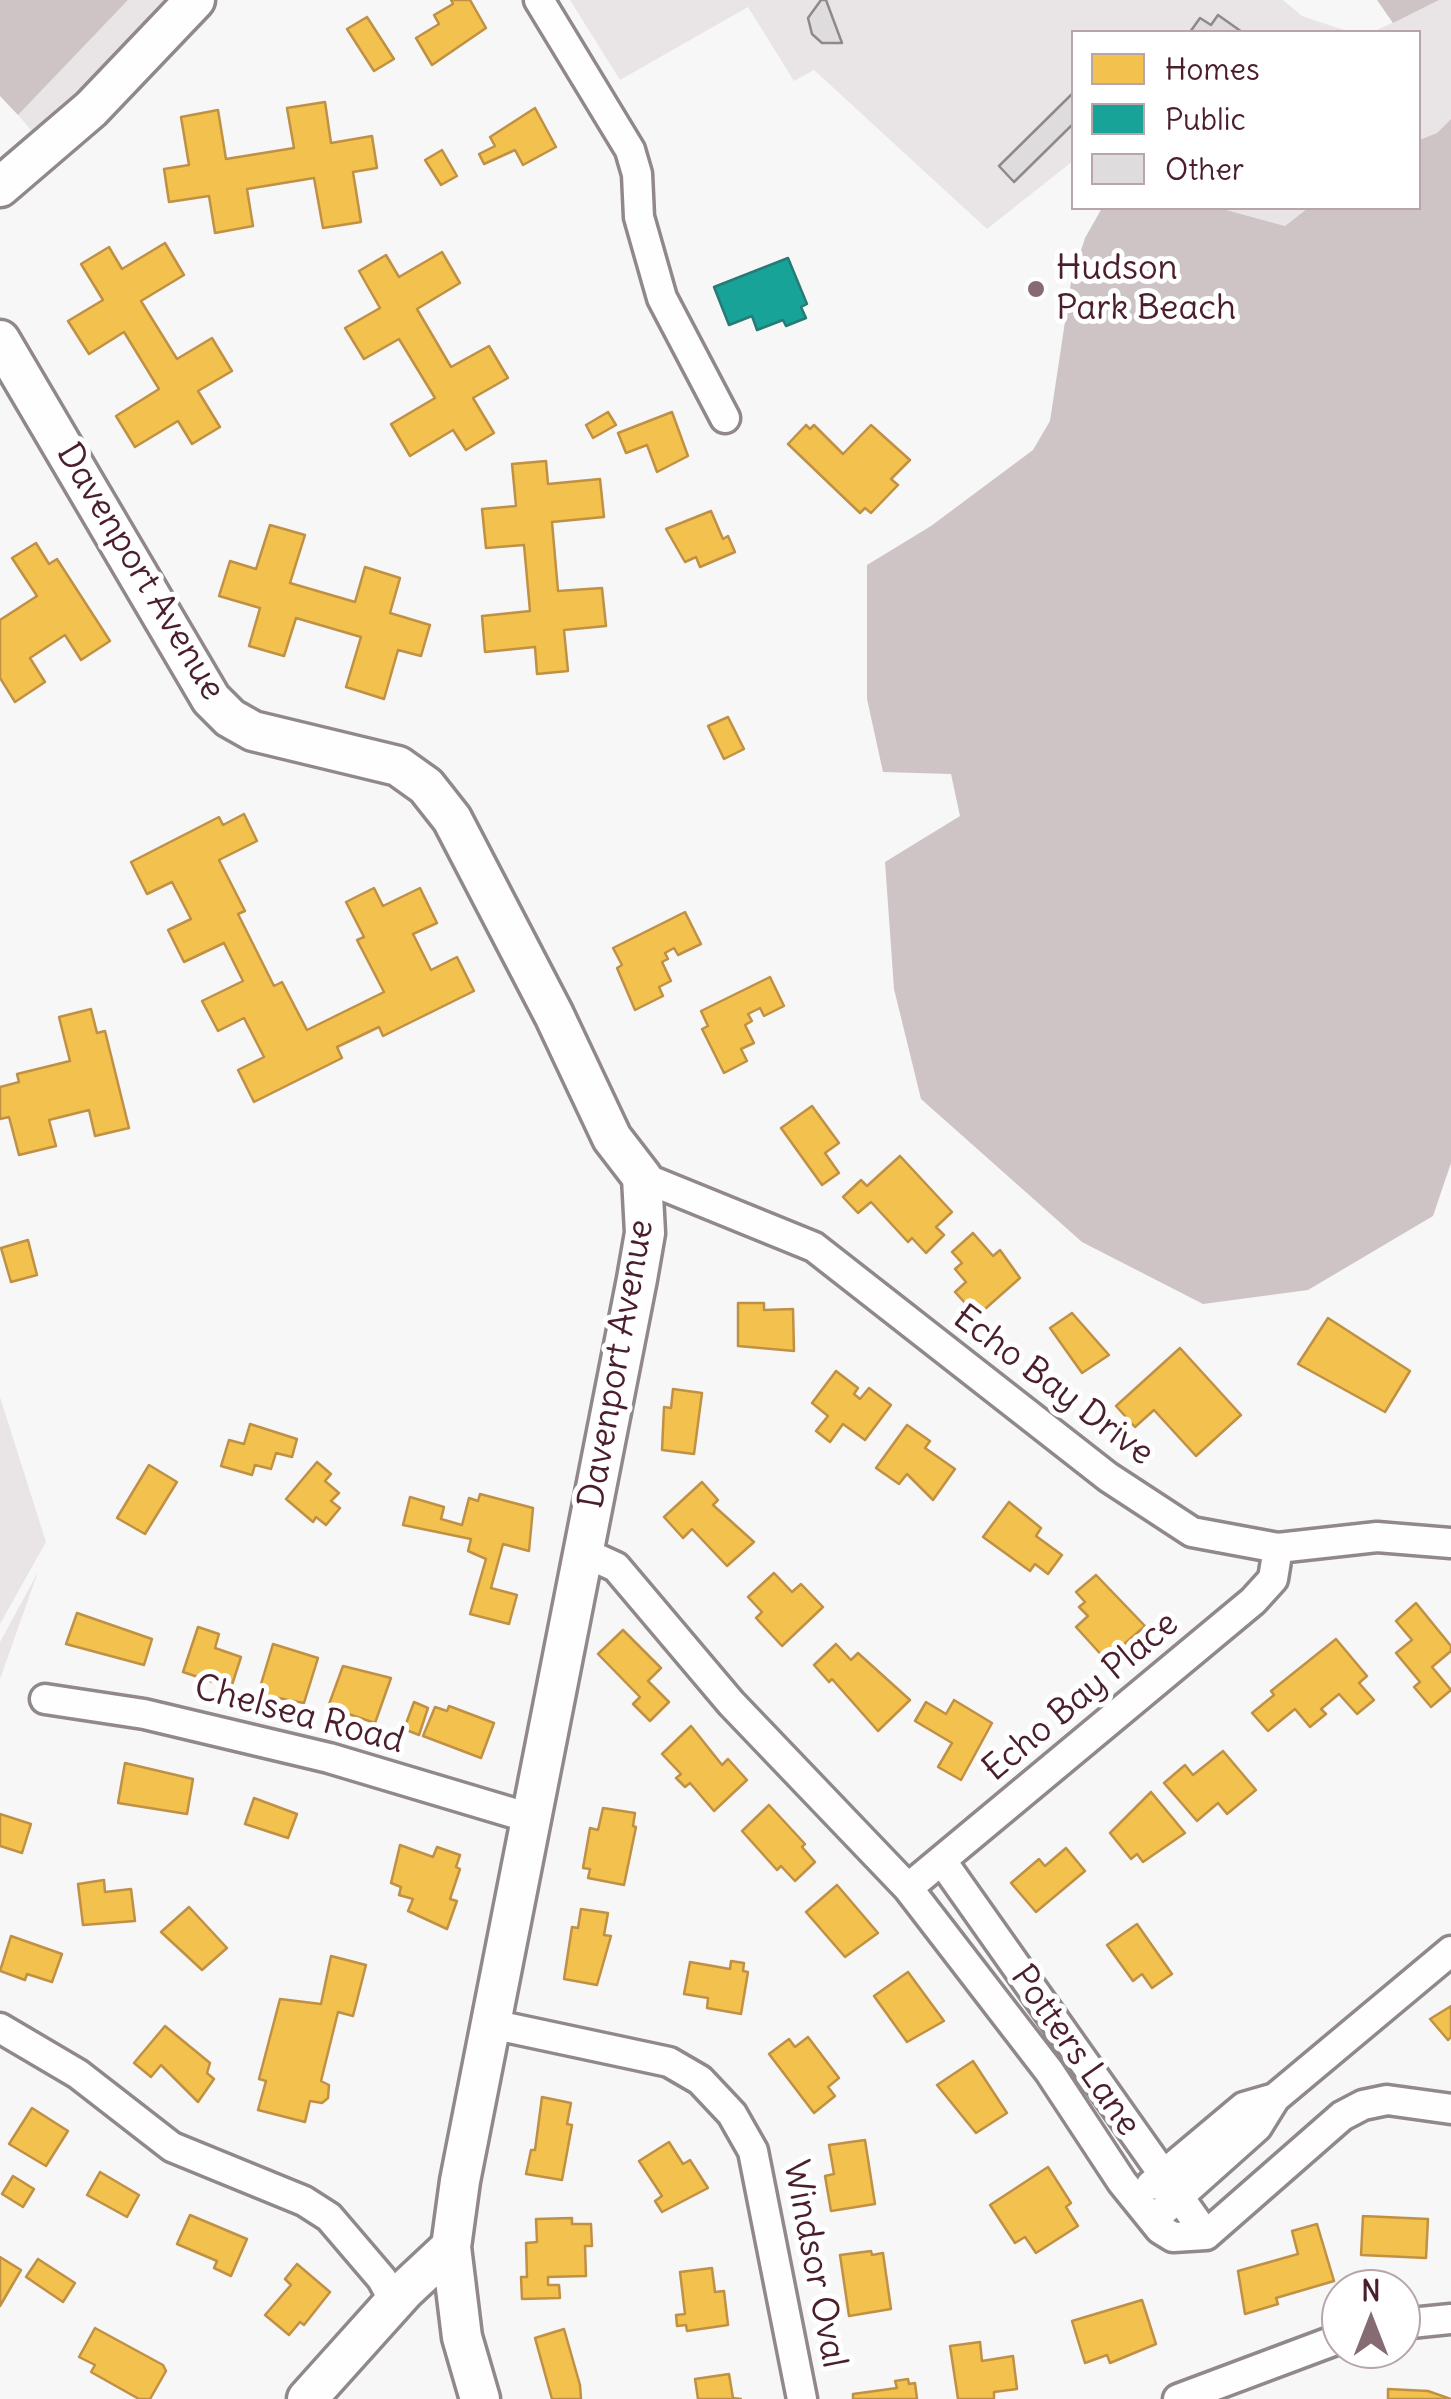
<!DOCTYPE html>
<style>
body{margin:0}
#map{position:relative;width:1451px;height:2399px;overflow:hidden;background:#f7f7f7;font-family:Delius,sans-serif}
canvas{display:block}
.legend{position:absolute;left:1071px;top:30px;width:350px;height:180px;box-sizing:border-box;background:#fff;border:2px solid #b7a5aa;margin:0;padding:12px 18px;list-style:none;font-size:30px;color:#4a1f2b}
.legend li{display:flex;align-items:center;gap:20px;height:50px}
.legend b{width:50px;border:2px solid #b7a5aa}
.north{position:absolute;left:1321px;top:2269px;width:100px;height:100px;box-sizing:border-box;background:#fff;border:2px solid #b7a5aa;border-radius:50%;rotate:0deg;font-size:28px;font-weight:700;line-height:40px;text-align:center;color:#4a1f2b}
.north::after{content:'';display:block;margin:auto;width:35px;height:45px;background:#876b72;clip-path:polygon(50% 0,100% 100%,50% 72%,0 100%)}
</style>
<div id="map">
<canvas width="1451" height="2399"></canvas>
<ul class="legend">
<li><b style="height:28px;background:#f2c14e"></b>Homes</li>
<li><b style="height:28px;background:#17a398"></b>Public</li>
<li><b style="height:28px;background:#dedcdc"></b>Other</li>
</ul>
<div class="north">N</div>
</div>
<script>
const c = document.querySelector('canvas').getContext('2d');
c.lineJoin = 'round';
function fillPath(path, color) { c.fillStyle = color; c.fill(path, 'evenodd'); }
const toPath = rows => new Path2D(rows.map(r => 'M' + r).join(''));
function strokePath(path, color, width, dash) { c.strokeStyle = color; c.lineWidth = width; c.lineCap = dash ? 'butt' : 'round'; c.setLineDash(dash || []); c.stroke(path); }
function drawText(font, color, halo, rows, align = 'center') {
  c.font = font + ' Delius,sans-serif'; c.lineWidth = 10; c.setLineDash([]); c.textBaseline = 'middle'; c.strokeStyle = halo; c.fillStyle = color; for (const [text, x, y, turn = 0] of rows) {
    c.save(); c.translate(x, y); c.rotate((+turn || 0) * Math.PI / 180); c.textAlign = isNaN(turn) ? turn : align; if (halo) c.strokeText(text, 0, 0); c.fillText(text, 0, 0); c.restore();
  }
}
const green = toPath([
 [128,0,200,0,50,152,18,115],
 [570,0,1283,0,1302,16,1350,32,1074,32,1073,161,987,229,814,70,794,81,748,7,620,80],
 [1439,0,1451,0,1451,119,1437,133,1419,140,1418,32,1373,32],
 [1219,208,1308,208,1285,226],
 [0,1397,46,1542,0,1624],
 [38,1572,0,1679,0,1642]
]);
const water = toPath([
 [0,0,128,0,18,115,0,96],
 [1377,0,1439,0,1393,23],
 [1451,119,1451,1163,1433,1216,1308,1290,1203,1304,1082,1242,921,1099,894,989,885,862,960,816,951,774,883,772,867,699,867,565,931,526,1033,450,1050,421,1071,282,1085,238,1102,208,1219,208,1285,226,1308,208,1418,208,1419,140,1437,133]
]);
const homes = toPath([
 [451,0,470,0,486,28,432,65,416,38,439,24,434,15,453,4,451,0],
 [367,17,394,59,374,71,347,29,367,17],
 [325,102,331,143,372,136,377,168,353,172,361,222,323,228,314,178,247,189,253,226,215,233,209,196,169,202,164,169,189,165,181,117,218,110,226,159,294,148,287,108,325,102],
 [535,108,556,147,523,165,515,150,484,164,479,154,495,146,490,137,535,108],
 [442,150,457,176,441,185,425,160,442,150],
 [165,243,184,275,141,301,177,359,212,338,232,371,198,391,220,427,192,444,178,421,135,447,116,416,159,389,124,332,89,354,68,321,103,300,81,264,109,247,122,269,165,243],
 [442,252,460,283,417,309,451,367,489,346,508,378,473,398,494,433,466,450,453,430,410,456,391,424,435,398,399,339,364,359,345,328,380,308,359,271,386,255,399,277,442,252],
 [608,412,616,425,593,438,586,425,608,412],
 [672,412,688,456,657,472,647,445,626,453,618,433,672,412],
 [806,425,810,429,814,425,843,454,871,425,910,460,891,479,898,485,871,513,865,508,860,513,788,444,806,425],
 [546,461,548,484,600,479,604,517,552,522,558,591,602,588,606,626,564,630,568,671,537,674,535,647,485,652,482,616,530,611,524,545,486,548,482,509,516,506,512,464,546,461],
 [711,511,723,539,728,536,735,552,700,567,696,557,685,562,666,529,711,511],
 [270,525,305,535,290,583,355,602,365,567,400,578,390,613,430,625,421,656,398,650,384,699,346,687,361,637,296,618,284,656,249,646,260,608,219,596,230,561,256,569,270,525],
 [36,543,49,564,57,559,110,641,81,660,65,635,30,658,45,682,15,702,0,678,0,620,37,596,12,558,36,543],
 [728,717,744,749,724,759,708,726,728,717],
 [244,814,257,841,219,860,245,911,238,914,274,986,282,982,307,1030,384,992,357,940,364,937,346,902,374,888,383,906,420,888,437,923,413,934,431,970,457,957,474,991,383,1036,379,1027,337,1047,342,1058,254,1102,238,1070,264,1057,244,1018,218,1031,202,1001,243,981,224,943,184,962,168,930,191,919,172,882,147,894,131,862,219,817,223,825,244,814],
 [685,912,701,944,678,955,674,948,665,953,668,959,662,962,671,981,659,987,663,996,635,1010,617,968,622,965,613,948,685,912],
 [770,977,784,1006,764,1016,760,1008,748,1014,752,1021,745,1025,754,1043,741,1049,747,1061,724,1073,702,1029,708,1026,701,1011,770,977],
 [91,1009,97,1033,105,1031,129,1128,95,1136,89,1110,49,1120,56,1146,19,1155,9,1117,0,1119,0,1087,19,1082,17,1074,70,1061,59,1017,91,1009],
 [812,1106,839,1143,825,1153,839,1173,822,1185,781,1128,812,1106],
 [900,1156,952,1212,936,1227,944,1235,926,1253,912,1238,908,1242,871,1202,858,1213,843,1197,861,1180,867,1186,900,1156],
 [973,1233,993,1256,1000,1250,1020,1278,977,1316,955,1292,966,1282,955,1269,962,1263,952,1252,973,1233],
 [28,1240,37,1275,11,1282,1,1248,28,1240],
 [738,1303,764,1303,764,1310,793,1309,794,1351,738,1346,738,1303],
 [1072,1313,1109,1355,1082,1373,1050,1328,1072,1313],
 [1328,1318,1410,1371,1385,1412,1298,1364,1328,1318],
 [1180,1348,1241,1415,1196,1456,1154,1410,1135,1427,1116,1406,1180,1348],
 [836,1371,858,1388,854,1394,860,1399,869,1388,891,1405,865,1440,843,1424,830,1442,816,1431,828,1416,812,1403,836,1371],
 [673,1389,702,1393,694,1454,662,1450,664,1407,671,1408,673,1389],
 [250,1424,297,1439,292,1457,276,1453,271,1469,255,1465,252,1475,221,1466,229,1440,244,1444,250,1424],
 [907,1425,930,1441,925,1448,955,1469,933,1500,907,1474,899,1484,876,1468,907,1425],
 [317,1462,331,1474,325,1481,339,1493,331,1501,340,1508,326,1525,316,1517,313,1522,286,1499,317,1462],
 [149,1465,177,1482,145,1534,117,1518,149,1465],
 [702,1482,718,1500,713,1505,754,1542,727,1566,692,1529,683,1538,664,1517,702,1482],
 [480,1494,533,1508,529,1551,503,1544,491,1588,517,1595,509,1624,470,1614,486,1559,468,1551,471,1539,403,1525,410,1497,444,1507,441,1519,462,1525,469,1498,478,1501,480,1494],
 [1009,1502,1041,1528,1036,1536,1062,1555,1048,1574,1035,1564,1030,1571,983,1537,1009,1502],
 [774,1573,792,1592,801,1584,823,1607,782,1646,756,1618,762,1612,748,1597,774,1573],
 [1096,1575,1145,1626,1106,1660,1076,1627,1088,1616,1079,1607,1085,1602,1076,1592,1096,1575],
 [1416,1603,1451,1646,1451,1651,1432,1667,1451,1690,1431,1707,1414,1687,1420,1682,1396,1653,1412,1640,1396,1621,1416,1603],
 [77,1613,152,1639,144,1665,66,1644,77,1613],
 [198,1627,219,1634,215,1648,241,1657,231,1688,183,1672,198,1627],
 [623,1630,661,1668,648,1681,669,1702,650,1721,633,1704,640,1697,598,1654,623,1630],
 [1336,1639,1367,1676,1359,1683,1374,1700,1357,1714,1339,1694,1321,1709,1326,1714,1310,1727,1295,1709,1268,1731,1252,1713,1274,1695,1271,1691,1336,1639],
 [273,1644,318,1658,304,1703,258,1694,273,1644],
 [836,1644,851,1660,858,1653,910,1700,878,1731,832,1679,829,1682,814,1665,836,1644],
 [343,1666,391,1678,375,1723,328,1707,343,1666],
 [954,1700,992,1723,961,1780,938,1767,952,1743,915,1721,926,1702,946,1714,954,1700],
 [414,1702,428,1708,419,1735,404,1729,414,1702],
 [449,1706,494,1723,481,1758,423,1736,435,1707,447,1711,449,1706],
 [691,1726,722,1765,728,1759,747,1780,714,1811,690,1783,685,1787,676,1778,681,1774,662,1754,691,1726],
 [1223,1751,1256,1790,1227,1814,1218,1803,1197,1821,1164,1783,1185,1765,1193,1775,1223,1751],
 [125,1763,193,1779,187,1814,118,1803,125,1763],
 [1151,1792,1185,1833,1143,1862,1137,1854,1131,1859,1110,1833,1151,1792],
 [254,1798,297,1814,288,1838,245,1824,254,1798],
 [769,1805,805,1844,802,1847,815,1862,795,1881,781,1866,777,1870,742,1831,769,1805],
 [603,1808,635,1813,633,1826,636,1827,624,1885,588,1878,590,1869,583,1868,590,1828,598,1830,603,1808],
 [0,1814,31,1824,22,1853,0,1846,0,1814],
 [400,1845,433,1857,437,1847,460,1855,456,1867,460,1869,450,1899,457,1901,447,1929,408,1911,413,1899,399,1895,401,1887,391,1883,400,1845],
 [1066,1848,1085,1871,1036,1912,1011,1883,1039,1859,1045,1866,1066,1848],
 [104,1880,105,1892,131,1889,135,1921,83,1925,78,1884,104,1880],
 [837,1885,878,1933,845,1957,806,1912,837,1885],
 [189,1907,227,1948,202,1970,161,1932,189,1907],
 [581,1909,608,1913,604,1935,611,1936,597,1985,564,1979,572,1927,578,1928,581,1909],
 [1137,1924,1172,1974,1152,1988,1142,1974,1133,1981,1107,1945,1137,1924],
 [11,1936,62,1954,52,1982,27,1974,25,1980,0,1971,11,1936],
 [331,1956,366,1965,353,2016,338,2012,321,2081,329,2085,328,2098,322,2103,310,2101,305,2122,258,2110,266,2081,259,2079,280,1999,321,2004,331,1956],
 [731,1961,744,1963,743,1971,748,1972,741,2014,707,2008,708,1998,684,1994,690,1962,730,1969,731,1961],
 [908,1972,944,2021,907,2042,874,1996,908,1972],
 [1451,2006,1451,2037,1448,2040,1430,2019,1451,2006],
 [165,2026,210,2063,207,2073,214,2079,198,2102,161,2065,151,2077,134,2063,165,2026],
 [808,2037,839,2078,828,2087,835,2096,814,2113,769,2054,789,2039,795,2047,808,2037],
 [973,2061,1007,2113,976,2133,937,2085,973,2061],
 [542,2097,571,2103,567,2124,572,2125,562,2180,526,2174,531,2150,535,2150,542,2097],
 [32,2108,68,2131,46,2166,9,2144,32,2108],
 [865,2140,875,2204,831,2211,825,2176,834,2174,829,2145,865,2140],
 [669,2142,683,2164,690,2160,708,2188,662,2212,655,2201,662,2196,639,2161,669,2142],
 [1048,2167,1071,2203,1066,2207,1078,2226,1036,2253,1025,2237,1015,2243,990,2205,1048,2167],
 [100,2172,139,2195,127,2217,87,2195,100,2172],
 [13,2176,34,2189,23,2207,2,2194,13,2176],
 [190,2215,247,2239,231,2276,214,2268,217,2261,177,2244,190,2215],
 [1363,2216,1428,2219,1426,2258,1361,2255,1363,2216],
 [572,2218,572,2224,591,2224,592,2246,585,2246,586,2276,548,2277,548,2285,559,2285,560,2298,522,2299,521,2277,527,2277,526,2243,537,2242,536,2219,572,2218],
 [1317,2224,1334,2281,1276,2298,1278,2304,1245,2314,1238,2271,1298,2254,1292,2231,1317,2224],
 [871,2251,872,2255,883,2253,891,2309,849,2316,840,2255,871,2251],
 [0,2257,21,2270,0,2306,0,2257],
 [38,2259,75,2283,63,2302,26,2277,38,2259],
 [297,2264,330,2292,304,2325,300,2322,289,2335,265,2315,291,2285,285,2279,297,2264],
 [712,2268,715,2292,724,2291,728,2325,687,2331,686,2325,677,2326,676,2315,685,2314,680,2272,712,2268],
 [1142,2300,1156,2344,1110,2363,1107,2355,1085,2363,1072,2321,1142,2300],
 [95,2328,163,2365,166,2371,150,2399,139,2399,91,2372,95,2365,79,2357,95,2328],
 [564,2329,580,2385,581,2399,552,2399,535,2338,564,2329],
 [980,2342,982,2361,1013,2356,1017,2389,994,2392,994,2399,958,2399,950,2346,980,2342],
 [729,2374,733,2398,741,2399,698,2399,695,2379,729,2374],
 [908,2379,909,2384,915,2383,917,2399,853,2399,853,2394,897,2388,895,2381,908,2379],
 [1388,2389,1428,2391,1451,2399,1388,2399,1388,2389]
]);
const public = toPath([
 [788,258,807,304,801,307,806,318,786,326,783,320,757,330,752,316,729,325,714,287,788,258]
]);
const building = toPath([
 [821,0,826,0,842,43,822,43,812,34,808,18,821,0],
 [1218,15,1242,32,1190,32,1200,18,1211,25,1218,15],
 [1074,92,1074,123,1014,182,999,166,1074,92]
]);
const street = toPath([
 [539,0,630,150,637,174,639,217,662,298,725,418],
 [642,1177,814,1247,1108,1477,1192,1532,1278,1548,1377,1537,1451,1543],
 [583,1552,616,1567,731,1703,908,1888,1049,2071,1122,2182,1160,2229,1173,2237,1206,2235,1342,2116,1363,2105,1387,2100,1451,2109],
 [45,1699,144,1714,329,1758,530,1818],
 [942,1861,1206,2235],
 [908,1888,1253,1601,1273,1579,1278,1548],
 [491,2024,669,2062,700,2080,732,2114,753,2151,802,2399],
 [0,2028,78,2074,172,2147,304,2201,329,2217,382,2279,394,2301],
 [1151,2185,1244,2107,1275,2098],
 [1164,2210,1257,2127,1275,2098,1451,1951],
 [1401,2324,1451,2319],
 [1178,2399,1341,2338]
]);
const secondary = toPath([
 [0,187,91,109,195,0],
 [0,340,211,699,230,718,253,731,398,766,426,786,452,819,554,1015,612,1138,642,1177,645,1233,637,1279,460,2181,451,2247,462,2337,480,2399],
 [307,2399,405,2290,451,2247]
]);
const markers = [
 [1036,289,10,"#876b72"]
];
const poiNames = [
 ["Hudson",1056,269],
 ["Park Beach",1056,309]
];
const streetNames = [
 ["Davenport Avenue",140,572,59],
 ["Davenport Avenue",617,1364,-80],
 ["Echo Bay Drive",1053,1386,37],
 ["Echo Bay Place",1081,1697,-40],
 ["Chelsea Road",299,1715,15],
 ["Potters Lane",1075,2051,55],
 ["Windsor Oval",814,2264,79]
];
fillPath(green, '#e9e5e6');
fillPath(water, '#cec3c5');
fillPath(homes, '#f2c14e');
strokePath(homes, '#c09044', 2.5);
fillPath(public, '#17a398');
strokePath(public, '#267b77', 2.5);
fillPath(building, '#dedcdc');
strokePath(building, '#90888a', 2.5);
strokePath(street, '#90888a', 35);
strokePath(secondary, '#90888a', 45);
strokePath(street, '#fefefe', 28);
strokePath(secondary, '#fefefe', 38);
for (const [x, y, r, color] of markers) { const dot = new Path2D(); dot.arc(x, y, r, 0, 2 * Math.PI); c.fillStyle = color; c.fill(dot); strokePath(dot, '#fff', 4); }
drawText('35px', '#4a1f2b', '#fff', poiNames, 'left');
drawText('35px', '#4a1f2b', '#fff', streetNames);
</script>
